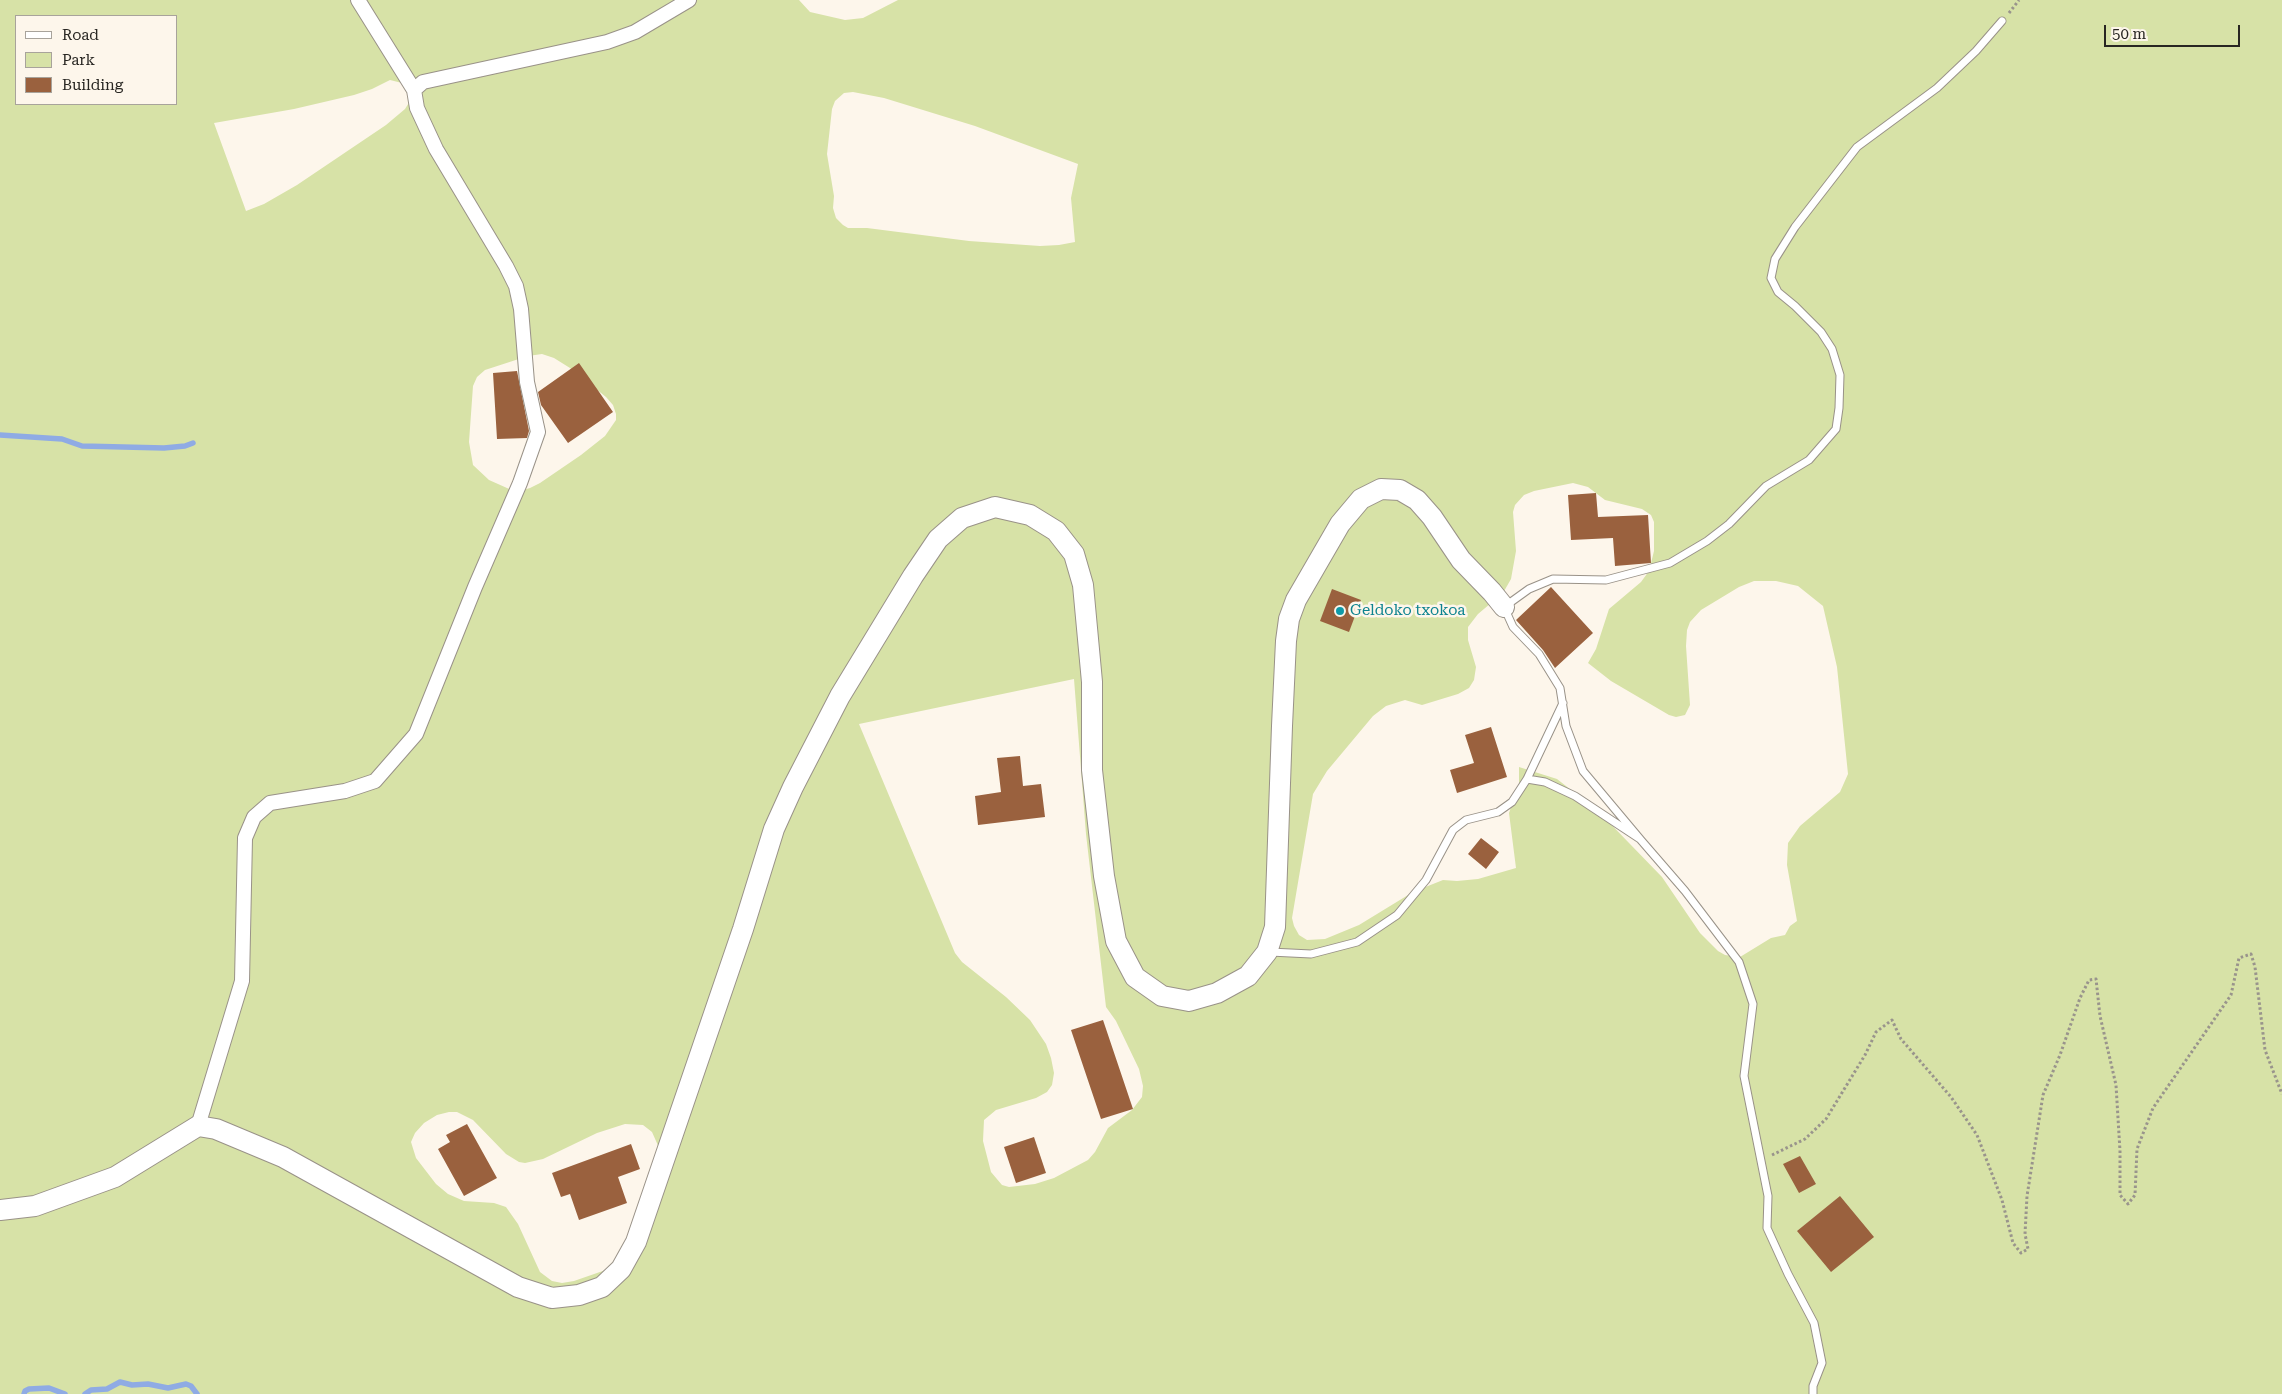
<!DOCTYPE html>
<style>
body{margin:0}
#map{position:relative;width:2282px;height:1394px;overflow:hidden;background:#fdf6eb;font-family:"Roboto Serif",serif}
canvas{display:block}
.legend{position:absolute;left:15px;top:15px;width:162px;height:90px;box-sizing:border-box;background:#fdf6eb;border:1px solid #a8a39b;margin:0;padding:6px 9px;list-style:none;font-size:15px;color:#282622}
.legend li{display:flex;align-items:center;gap:10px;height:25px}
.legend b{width:25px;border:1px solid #a8a39b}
.scale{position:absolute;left:2104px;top:25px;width:136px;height:22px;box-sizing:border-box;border:2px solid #282622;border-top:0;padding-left:6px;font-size:15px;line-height:18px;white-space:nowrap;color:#282622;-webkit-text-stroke:4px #fdf6eb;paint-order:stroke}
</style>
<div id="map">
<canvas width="2282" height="1394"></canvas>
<ul class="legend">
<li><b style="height:6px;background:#fff"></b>Road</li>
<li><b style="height:14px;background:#d7e2a7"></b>Park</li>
<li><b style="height:14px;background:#9a613e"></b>Building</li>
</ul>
<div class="scale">50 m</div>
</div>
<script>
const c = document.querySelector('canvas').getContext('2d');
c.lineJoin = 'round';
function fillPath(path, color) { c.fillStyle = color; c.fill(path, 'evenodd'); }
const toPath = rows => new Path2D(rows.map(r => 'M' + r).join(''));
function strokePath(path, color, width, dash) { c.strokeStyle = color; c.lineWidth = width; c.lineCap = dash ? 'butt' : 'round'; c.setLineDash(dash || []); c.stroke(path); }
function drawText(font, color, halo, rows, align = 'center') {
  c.font = font + ' "Roboto Serif",serif'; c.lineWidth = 5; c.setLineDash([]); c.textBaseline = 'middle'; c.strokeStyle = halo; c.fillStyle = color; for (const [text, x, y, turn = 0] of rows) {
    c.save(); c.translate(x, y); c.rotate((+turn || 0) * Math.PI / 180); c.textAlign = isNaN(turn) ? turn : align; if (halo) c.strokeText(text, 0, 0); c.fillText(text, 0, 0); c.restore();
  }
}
const green = toPath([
 [0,0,799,0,810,12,845,20,863,18,898,0,2282,0,2282,1394,0,1394],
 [16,16,176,16,176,104,16,104],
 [390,80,406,84,410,101,405,109,386,125,297,185,264,204,246,211,214,123,294,109,354,95,372,89],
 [853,92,884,98,975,126,1078,164,1071,198,1075,242,1059,245,1040,246,969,241,867,228,848,228,843,225,836,218,833,208,834,196,827,154,832,109,835,101,844,93],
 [542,354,554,358,570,368,606,397,613,405,616,414,616,420,605,436,581,455,540,483,530,488,516,492,489,480,473,465,469,442,473,386,477,377,485,370,528,356],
 [1573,483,1588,487,1605,500,1642,509,1651,515,1654,522,1654,551,1649,571,1641,582,1609,609,1596,649,1588,663,1611,681,1669,715,1676,717,1685,715,1690,705,1686,646,1687,630,1690,622,1701,610,1739,587,1754,581,1776,581,1798,586,1823,606,1837,667,1848,774,1840,792,1800,826,1788,843,1787,865,1797,921,1790,926,1785,935,1771,938,1740,957,1725,955,1718,951,1700,933,1662,877,1598,811,1557,779,1519,767,1519,784,1509,813,1516,868,1478,879,1457,881,1443,880,1413,892,1359,925,1325,939,1307,940,1299,935,1294,926,1292,918,1313,794,1327,771,1373,716,1386,706,1405,700,1422,705,1458,694,1469,688,1474,680,1476,667,1468,640,1468,627,1478,614,1503,593,1511,579,1516,551,1513,512,1515,505,1524,495,1534,491],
 [1074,679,1086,834,1106,1007,1116,1021,1139,1069,1143,1086,1142,1097,1132,1110,1108,1128,1095,1152,1088,1160,1054,1178,1035,1184,1009,1187,1002,1185,991,1172,983,1141,984,1120,996,1110,1036,1098,1047,1092,1052,1085,1054,1073,1051,1058,1046,1044,1030,1020,1006,997,962,962,955,953,859,724],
 [449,1112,457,1112,473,1120,506,1154,519,1162,525,1163,543,1159,597,1133,625,1124,643,1125,652,1132,660,1150,620,1265,574,1281,562,1283,552,1281,540,1272,518,1224,506,1207,494,1203,464,1201,448,1194,436,1184,416,1158,411,1142,415,1133,424,1123,437,1115]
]);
const stream = toPath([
 [0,435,62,439,82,446,164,448,185,446,193,443],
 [24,1394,25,1391,29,1389,49,1388,65,1394],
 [85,1394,91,1390,107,1389,120,1382,132,1385,148,1384,168,1388,186,1384,191,1386,197,1394]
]);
const building = toPath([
 [579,363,613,412,568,443,541,405,538,392],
 [517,371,529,431,527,438,497,439,493,373],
 [1596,493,1598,517,1648,515,1651,563,1615,566,1613,538,1571,540,1568,495],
 [1551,587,1593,633,1555,668,1543,650,1516,620],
 [1332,589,1361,600,1349,632,1320,621],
 [1491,727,1507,777,1457,793,1450,770,1474,763,1465,735],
 [1020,756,1023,786,1041,784,1045,817,978,825,975,796,1001,792,997,758],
 [1481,838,1499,852,1486,869,1468,854],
 [1103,1020,1133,1109,1101,1119,1071,1030],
 [467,1124,497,1178,464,1196,438,1149,450,1142,446,1135],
 [1034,1137,1046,1173,1016,1183,1004,1147],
 [631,1144,640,1169,618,1177,627,1203,579,1220,570,1194,561,1197,552,1173],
 [1800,1156,1816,1184,1799,1193,1783,1164],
 [1840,1196,1874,1237,1831,1272,1797,1231]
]);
const path = toPath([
 [2009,13,2019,0],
 [1772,1155,1805,1139,1826,1119,1865,1055,1876,1032,1892,1020,1901,1039,1951,1097,1977,1135,2002,1200,2013,1243,2021,1253,2028,1249,2025,1234,2027,1196,2043,1095,2060,1055,2080,998,2089,980,2096,979,2100,1016,2116,1085,2120,1151,2120,1195,2128,1204,2135,1195,2137,1149,2153,1108,2231,995,2239,958,2251,954,2255,967,2265,1050,2282,1094]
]);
const lane = toPath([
 [1527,779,1563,703],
 [1640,839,1583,771,1566,726,1560,688,1539,654,1513,627,1504,607,1529,589,1553,579,1606,580,1670,563,1707,541,1729,524,1766,486,1809,460,1836,429,1839,408,1840,375,1832,349,1821,332,1795,306,1778,292,1771,278,1775,259,1795,227,1857,147,1937,88,1976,51,2002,21],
 [1270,952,1311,954,1357,942,1397,915,1426,880,1453,830,1466,820,1498,812,1512,802,1527,779,1545,782,1575,796,1640,839,1685,891,1739,962,1753,1004,1744,1076,1768,1196,1767,1228,1788,1274,1814,1323,1822,1363,1813,1386,1813,1394]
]);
const street = toPath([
 [358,0,414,90],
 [198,1126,242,981,245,838,254,817,270,803,345,791,375,781,416,734,475,587,520,483,538,432,527,382,521,309,516,286,506,266,436,149,417,108,414,90,423,82,607,42,635,32,689,0]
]);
const secondary = toPath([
 [0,1210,35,1206,115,1177,198,1126,216,1129,283,1157,518,1287,552,1298,579,1295,602,1287,621,1269,636,1242,743,929,774,829,793,787,840,696,913,576,938,539,962,518,995,507,1030,515,1056,531,1074,554,1083,585,1092,682,1092,770,1104,876,1116,941,1135,977,1162,996,1189,1001,1217,993,1248,976,1267,952,1275,927,1282,726,1286,641,1289,619,1296,600,1340,524,1361,499,1381,489,1400,490,1417,500,1432,517,1461,560,1492,592,1504,607]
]);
const markers = [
 [1340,611,5,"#0f9aa8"]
];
const cultureNames = [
 ["Geldoko txokoa",1350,611]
];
fillPath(green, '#d7e2a7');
strokePath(stream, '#8fabe4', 5.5);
fillPath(building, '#9a613e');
strokePath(lane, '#999288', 9);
strokePath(street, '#999288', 16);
strokePath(secondary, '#999288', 22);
strokePath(path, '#99948c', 3, [2.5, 2.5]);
strokePath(lane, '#fff', 7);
strokePath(street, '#fff', 14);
strokePath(secondary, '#fff', 20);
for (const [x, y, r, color] of markers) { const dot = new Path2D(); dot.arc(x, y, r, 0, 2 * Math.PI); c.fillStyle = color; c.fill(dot); strokePath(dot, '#fdf6eb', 2); }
drawText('15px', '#0d838f', '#fdf6eb', cultureNames, 'left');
</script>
